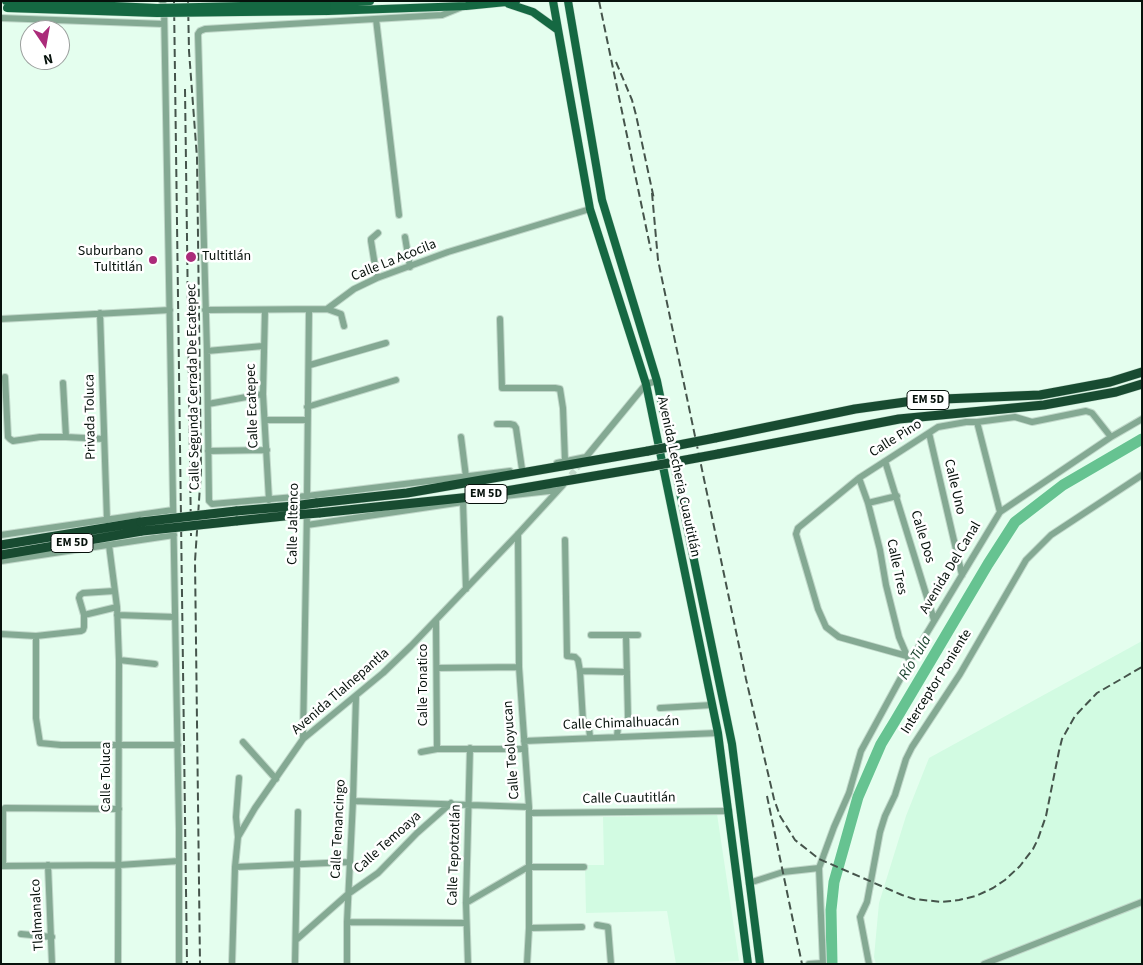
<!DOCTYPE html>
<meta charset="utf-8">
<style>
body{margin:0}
#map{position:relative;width:1143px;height:965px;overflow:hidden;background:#e4feee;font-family:"Source Sans 3",sans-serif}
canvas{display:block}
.frame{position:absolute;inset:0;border:2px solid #07120c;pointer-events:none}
.north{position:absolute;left:20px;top:20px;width:50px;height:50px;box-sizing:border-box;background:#fff;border:1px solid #9ca09e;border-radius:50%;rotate:168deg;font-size:14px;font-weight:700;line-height:20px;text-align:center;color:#07120c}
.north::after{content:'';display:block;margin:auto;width:18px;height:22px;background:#ab2b7a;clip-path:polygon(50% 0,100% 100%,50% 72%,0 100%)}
</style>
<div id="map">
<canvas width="1143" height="965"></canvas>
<div class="frame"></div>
<div class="north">N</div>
</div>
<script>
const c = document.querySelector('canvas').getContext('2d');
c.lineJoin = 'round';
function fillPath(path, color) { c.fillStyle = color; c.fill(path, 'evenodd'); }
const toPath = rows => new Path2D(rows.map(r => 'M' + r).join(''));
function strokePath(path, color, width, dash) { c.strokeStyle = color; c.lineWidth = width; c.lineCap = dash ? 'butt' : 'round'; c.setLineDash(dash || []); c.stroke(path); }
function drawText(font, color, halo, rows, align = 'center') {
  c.font = font + ' "Source Sans 3",sans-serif'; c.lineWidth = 5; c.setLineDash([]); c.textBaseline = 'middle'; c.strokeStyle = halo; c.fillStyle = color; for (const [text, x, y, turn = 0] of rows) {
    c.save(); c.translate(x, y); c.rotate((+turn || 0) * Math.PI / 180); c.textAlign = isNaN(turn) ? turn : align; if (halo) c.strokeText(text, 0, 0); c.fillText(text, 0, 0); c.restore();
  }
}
const built = toPath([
 [1142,641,1142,964,876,964,874,957,879,903,906,816,929,758],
 [717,814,739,961,676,964,667,911,586,913,585,865,604,865,603,817]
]);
const river = toPath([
 [832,964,831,910,834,882,858,797,881,744,895,721,988,564,1015,522,1063,485,1142,439]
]);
const minorTunnel = toPath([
 [565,482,581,463]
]);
const minor = toPath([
 [162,1,164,6,179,829,179,964],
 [462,7,442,15,205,29,200,31,198,34,207,351,209,501,212,504,307,496,510,471],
 [1,18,164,24],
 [376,19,399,215],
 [405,237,410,267],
 [377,278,371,241,371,239,378,233],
 [327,309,341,314,344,326],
 [205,310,327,309,354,289,377,278,448,252,590,209],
 [265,310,263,394,269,500],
 [100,313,107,520],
 [1,319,170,310],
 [500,319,502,388,555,388,560,389,563,408,565,461],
 [207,351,263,346],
 [310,365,386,343],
 [5,377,8,437,10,439,13,441,40,437,66,437,104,439],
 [63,383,66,437],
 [208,404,263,394],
 [307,407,396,380],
 [266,420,307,420],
 [977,422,1000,512],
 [497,424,510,424,514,425,516,428,522,469],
 [929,433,962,575],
 [461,437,466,477],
 [208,451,267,450],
 [586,457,646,384,657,381],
 [885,461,934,620],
 [557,463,586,457],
 [859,478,868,503,880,550,886,585,899,637,908,658],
 [307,498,309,310],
 [487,498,558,490],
 [463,502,466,589],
 [868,503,897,496],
 [307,525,463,502],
 [518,534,519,667,529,807,529,928,527,964],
 [1,535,173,510],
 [565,540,567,655,567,656,575,657,578,660,580,671,583,721,589,728,590,737],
 [109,545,117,607,119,660,118,964],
 [1,561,174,535],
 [84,615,117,607],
 [117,615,175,617],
 [436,621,437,749],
 [1,634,36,636,81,631,83,630,84,627,84,615,79,598,80,595,83,593,114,591],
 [591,635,638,635],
 [36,636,36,718,40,743,61,745,178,745],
 [907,656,839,637,826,627,818,609,796,534,798,528,859,478,938,427,966,422,977,422,1015,417,1032,422,1086,411,1092,413,1111,437],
 [119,660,155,664],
 [437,668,519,667],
 [580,671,627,672],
 [660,708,712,705],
 [617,736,618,727,626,722,628,718,626,635],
 [303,739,307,511],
 [524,741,718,733],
 [243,742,276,779],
 [421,752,437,749,525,749],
 [353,801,529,807],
 [529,813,729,811],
 [238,837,236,817,239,778],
 [48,865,52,964],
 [1,866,119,865,179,861],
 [3,866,3,811,5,808,119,809],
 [235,867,350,862],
 [749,883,783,872,819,868],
 [466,903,528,867,584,867],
 [347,922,466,923],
 [597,925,608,927,611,964],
 [529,928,582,927],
 [21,934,52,937],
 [296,940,348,894,378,873,417,833,451,803],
 [232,964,235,867,238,837,255,808,303,739,383,673,411,646,518,534,563,485],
 [295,964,298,812],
 [347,964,347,922,353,801,356,696],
 [468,964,466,903,470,748],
 [809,964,823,963],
 [823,964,819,868,834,827,849,793,861,751,910,661,1000,512,1111,437,1142,419],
 [869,964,860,917,867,902,880,832,885,816,895,795,906,759,912,747,960,674,1026,560,1051,535,1142,475],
 [984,964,1142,902]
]);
const major = toPath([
 [553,1,590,209,646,384,718,733,748,964],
 [568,1,602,200,657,381,732,744,760,964],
 [327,4,370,1],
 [509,4,533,12,558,30],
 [327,11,466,6,516,1]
]);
const highway = toPath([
 [715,438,855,409,920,400,1040,395,1110,382,1142,372],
 [718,454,899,419,1044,405,1116,392,1142,384],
 [316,503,407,493,648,451],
 [236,511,294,506],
 [319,513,471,497,653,466],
 [236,521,294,515],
 [1,545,141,522],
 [1,555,142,531]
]);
const rail = toPath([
 [174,1,187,964],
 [188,1,189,51,197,158,201,471,195,561,200,964],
 [599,1,651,251],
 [616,62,632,100,636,115,654,199],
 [185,89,191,536],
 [652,193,658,260,746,679,774,799,780,816,795,840,819,859,902,895,914,899,942,902,959,900,976,896,993,888,1005,880,1020,866,1033,849,1038,839,1046,816,1059,751,1062,739,1075,716,1097,693,1142,667],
 [767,796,802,964]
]);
const majorBridge = toPath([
 [6,1,157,8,327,4],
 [7,8,157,13,327,11]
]);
const highwayBridge = toPath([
 [648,451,715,438],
 [653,466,718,454],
 [294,506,316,503],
 [294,515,319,513],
 [141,522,236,511],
 [142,531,236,521]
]);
const markers = [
 [191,257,6,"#ab2b7a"],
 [153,260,5,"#ab2b7a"]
];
const shields = [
 [928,400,42],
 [486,494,42],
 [72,543,42]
];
const shieldNames = [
 ["EM 5D",928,400],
 ["EM 5D",486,494],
 ["EM 5D",72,543]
];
const poiNames = [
 ["Suburbano",143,252],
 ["Tultitlán",143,268],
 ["Tultitlán",202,257,"left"]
];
const streetNames = [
 ["Calle La Acocila",394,261,-22],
 ["Calle Segunda Cerrada De Ecatepec",194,387,-91],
 ["Calle Ecatepec",253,406,-92],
 ["Privada Toluca",91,417,-91],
 ["Calle Pino",896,439,-32],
 ["Avenida Lecheria Cuautitlán",678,477,78],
 ["Calle Uno",954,487,77],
 ["Calle Jaltenco",294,524,-89],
 ["Calle Dos",922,537,73],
 ["Calle Tres",896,567,78],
 ["Avenida Del Canal",951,568,-59],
 ["Interceptor Poniente",937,682,-58],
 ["Calle Tonatico",424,685,-90],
 ["Avenida Tlalnepantla",341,692,-41],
 ["Calle Chimalhuacán",621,724,-2],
 ["Calle Teoloyucan",512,750,-94],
 ["Calle Toluca",107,777,-90],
 ["Calle Cuautitlán",629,799,-1],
 ["Calle Tenancingo",339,829,-87],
 ["Calle Temoaya",388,843,-42],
 ["Calle Tepotzotlán",455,855,-88],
 ["Tlalmanalco",38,915,-93]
];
const waterNames = [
 ["Río Tula",916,658,-59]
];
fillPath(built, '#d2fbe2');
strokePath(river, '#66c391', 11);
strokePath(minorTunnel, '#c3dbcc', 6, [6, 3]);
strokePath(minor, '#c1d8ca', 8);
strokePath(major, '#c1d8ca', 9);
strokePath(highway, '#c1d8ca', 10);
strokePath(minor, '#84a993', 6);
strokePath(major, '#156842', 8);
strokePath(highway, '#184b31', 9);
strokePath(rail, '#45544b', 2, [8, 4]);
strokePath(majorBridge, '#c1d8ca', 9, []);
strokePath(highwayBridge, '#c1d8ca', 10, []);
strokePath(majorBridge, '#156842', 8);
strokePath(highwayBridge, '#184b31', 9);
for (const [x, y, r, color] of markers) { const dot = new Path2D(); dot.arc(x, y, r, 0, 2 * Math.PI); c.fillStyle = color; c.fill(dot); strokePath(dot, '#fff', 2); }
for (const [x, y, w] of shields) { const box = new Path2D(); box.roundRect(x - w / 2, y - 9.5, w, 19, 4); c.fillStyle = '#fff'; c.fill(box); strokePath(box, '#07120c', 1); }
drawText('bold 12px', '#07120c', null, shieldNames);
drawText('14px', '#07120c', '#fff', poiNames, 'right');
drawText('14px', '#07120c', '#fff', streetNames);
drawText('italic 15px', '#1d4530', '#fff', waterNames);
</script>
